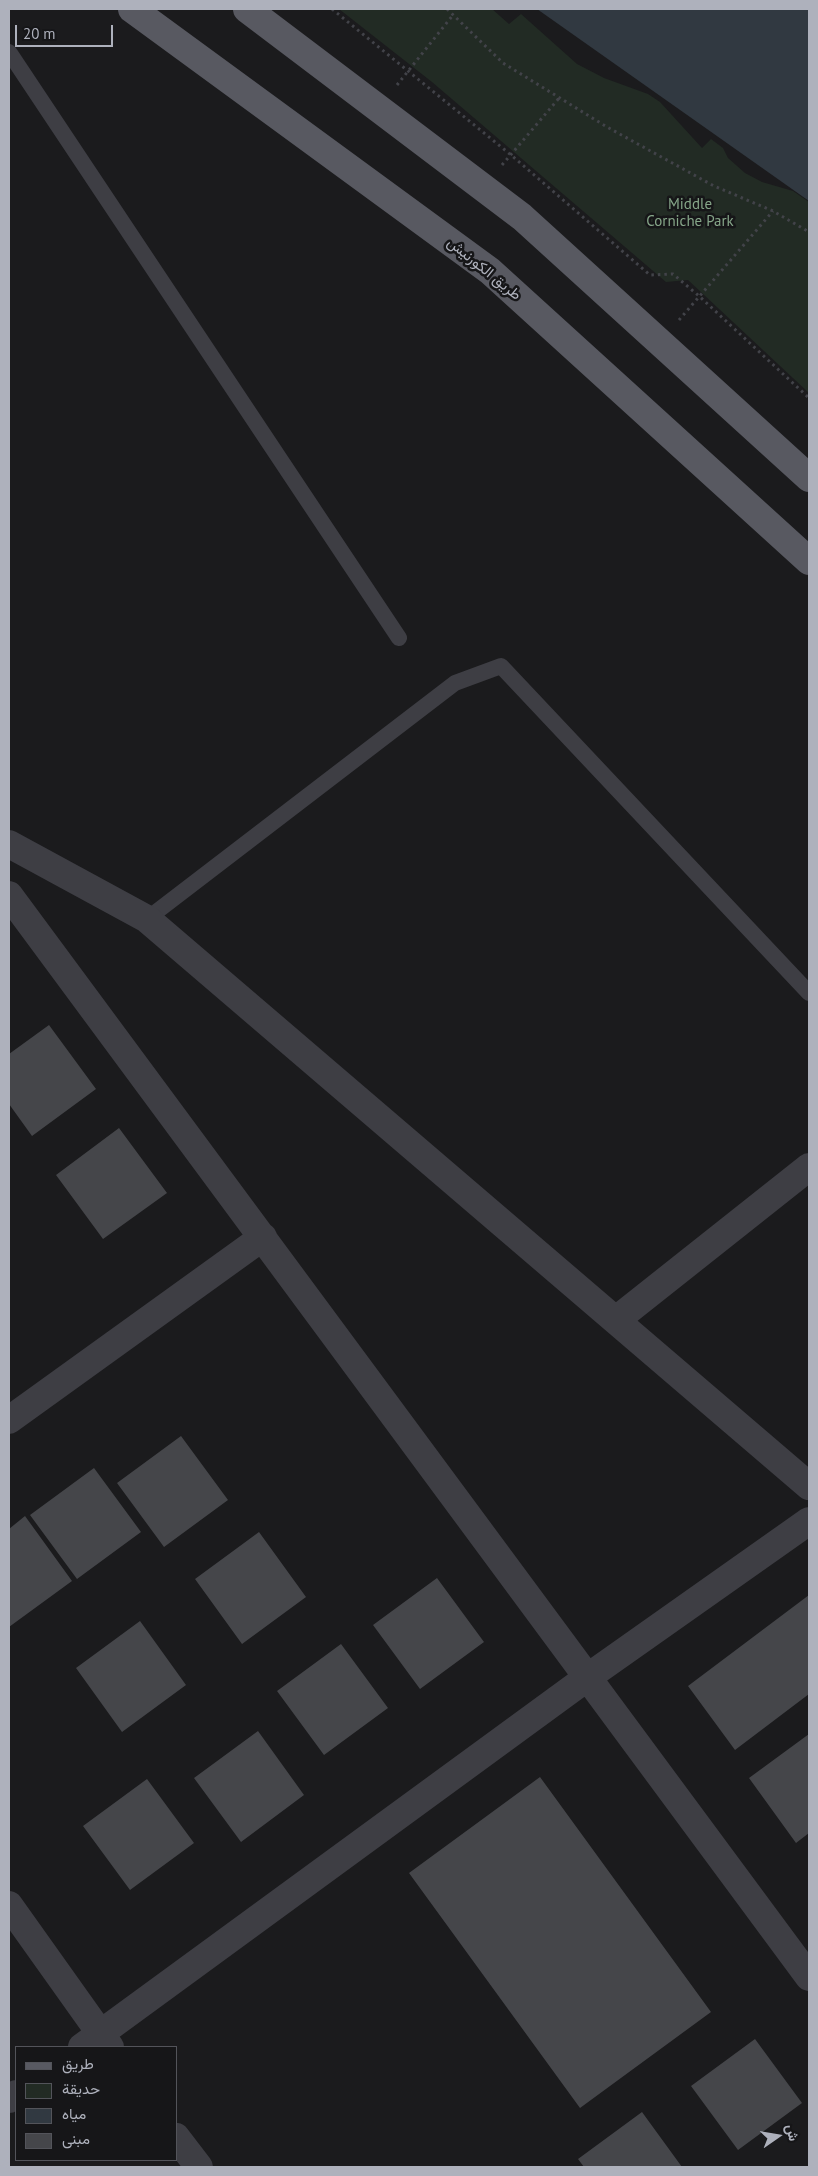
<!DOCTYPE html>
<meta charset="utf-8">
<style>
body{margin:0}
#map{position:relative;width:818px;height:2176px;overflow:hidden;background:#1b1b1d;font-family:"PT Sans",Vazirmatn,sans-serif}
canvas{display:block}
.frame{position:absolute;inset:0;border:10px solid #aeb1bc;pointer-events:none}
.legend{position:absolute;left:15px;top:2046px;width:162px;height:115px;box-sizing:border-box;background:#161618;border:1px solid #53545a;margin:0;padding:6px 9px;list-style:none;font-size:15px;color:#aeb1bc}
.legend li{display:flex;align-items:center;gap:10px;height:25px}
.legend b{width:25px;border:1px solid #53545a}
.north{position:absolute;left:753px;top:2111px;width:50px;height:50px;-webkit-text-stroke:4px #161618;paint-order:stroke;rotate:77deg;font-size:14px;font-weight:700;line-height:20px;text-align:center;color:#aeb1bc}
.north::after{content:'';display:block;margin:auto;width:18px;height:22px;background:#aeb1bc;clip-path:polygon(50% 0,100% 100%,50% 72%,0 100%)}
.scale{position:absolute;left:15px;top:25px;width:98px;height:22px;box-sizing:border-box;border:2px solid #aeb1bc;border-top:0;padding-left:6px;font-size:15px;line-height:18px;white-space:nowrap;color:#aeb1bc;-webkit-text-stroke:4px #161618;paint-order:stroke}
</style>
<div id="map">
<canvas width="818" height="2176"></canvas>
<div class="frame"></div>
<ul class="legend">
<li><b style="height:6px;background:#585961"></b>طريق</li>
<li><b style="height:14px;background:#222b24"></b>حديقة</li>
<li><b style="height:14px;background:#313941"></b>مياه</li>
<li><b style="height:14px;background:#45464a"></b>مبنى</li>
</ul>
<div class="north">ش</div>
<div class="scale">20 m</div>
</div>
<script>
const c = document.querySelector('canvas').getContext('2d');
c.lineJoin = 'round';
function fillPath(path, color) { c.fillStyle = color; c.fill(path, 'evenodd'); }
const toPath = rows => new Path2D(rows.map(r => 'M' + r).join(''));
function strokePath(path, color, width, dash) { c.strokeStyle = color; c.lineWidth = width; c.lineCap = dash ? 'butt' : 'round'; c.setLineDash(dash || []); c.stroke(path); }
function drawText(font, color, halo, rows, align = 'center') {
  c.font = font + ' "PT Sans",Vazirmatn,sans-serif'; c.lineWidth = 5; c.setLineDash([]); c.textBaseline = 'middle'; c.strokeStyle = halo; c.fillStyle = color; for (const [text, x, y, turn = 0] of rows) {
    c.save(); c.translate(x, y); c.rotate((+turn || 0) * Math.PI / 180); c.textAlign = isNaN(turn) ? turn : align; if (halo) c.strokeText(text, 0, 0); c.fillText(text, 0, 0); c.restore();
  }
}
const green = toPath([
 [339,9,492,9,509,24,521,14,577,64,604,78,648,94,660,102,702,148,711,139,723,148,728,158,745,173,762,182,793,191,809,202,809,393,688,280,666,282,432,82]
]);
const water = toPath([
 [537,9,809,9,809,201]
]);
const building = toPath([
 [49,1025,96,1089,32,1136,9,1104,9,1054],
 [119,1128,167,1193,103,1239,56,1175],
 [181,1436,228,1500,164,1547,117,1483],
 [94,1468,141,1532,77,1579,30,1515],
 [25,1516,72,1581,9,1627,9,1529],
 [259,1532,306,1597,242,1644,195,1579],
 [437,1578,484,1642,420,1689,373,1625],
 [809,1595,809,1694,735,1750,688,1686],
 [140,1621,186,1685,122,1732,76,1668],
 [341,1644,388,1708,324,1755,277,1691],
 [258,1731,304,1795,241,1842,194,1778],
 [809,1734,809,1833,796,1843,749,1778],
 [540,1777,711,2012,580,2108,409,1873],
 [147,1779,194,1843,130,1890,83,1826],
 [755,2039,802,2103,738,2150,691,2086],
 [642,2112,682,2167,584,2167,578,2159]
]);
const path = toPath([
 [332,9,511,155,650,275,673,274,699,296,809,398],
 [447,9,503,63,607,127,714,186,773,211,809,232],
 [397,85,453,15],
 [502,165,560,97],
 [679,320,773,211]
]);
const lane = toPath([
 [9,52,399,638],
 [147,919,455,683,501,666,809,993]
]);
const street = toPath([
 [9,844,147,919,809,1486],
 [9,895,809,1977],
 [616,1320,809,1167],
 [9,1420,263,1237],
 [9,1905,110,2047],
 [82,2047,588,1677,809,1521],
 [9,2099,16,2094],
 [176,2137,199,2167]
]);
const primary = toPath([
 [132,9,490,271,809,561],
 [247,9,522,217,809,478]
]);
const parkNames = [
 ["Middle",690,205],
 ["Corniche Park",690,222]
];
const streetNames = [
 ["طريق الكورنيش",484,269,39]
];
fillPath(green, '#222b24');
fillPath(water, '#313941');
fillPath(building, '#45464a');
strokePath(path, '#424349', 3, [2.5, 4]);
strokePath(lane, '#3e3e44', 16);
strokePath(street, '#3e3e44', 28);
strokePath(primary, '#585961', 28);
drawText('15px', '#86a689', '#161618', parkNames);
drawText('15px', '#aeb1bc', '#161618', streetNames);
</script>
